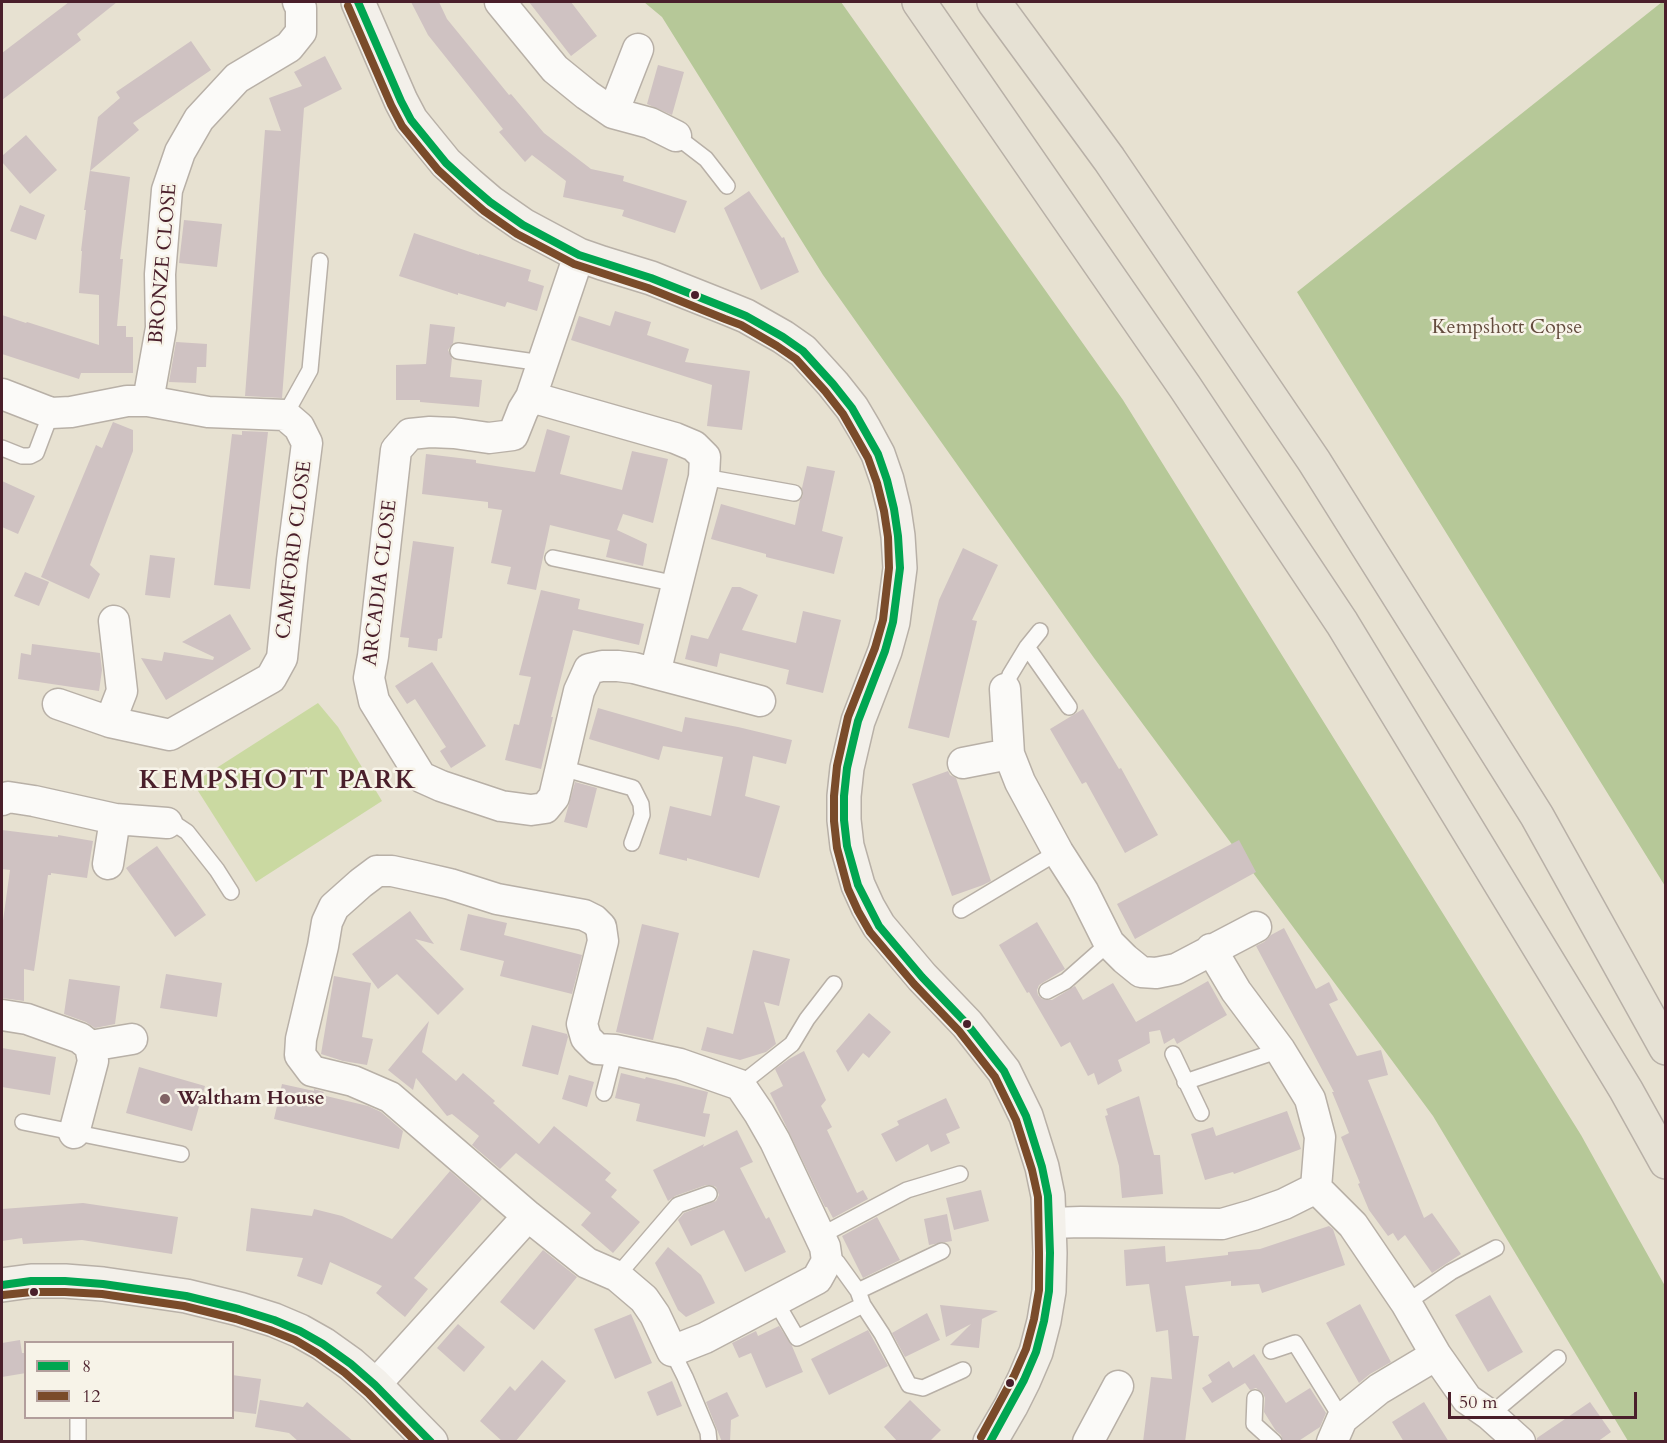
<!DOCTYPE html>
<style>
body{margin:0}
#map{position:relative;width:1667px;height:1443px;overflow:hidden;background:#e7e1d1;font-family:Cardo,serif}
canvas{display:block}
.frame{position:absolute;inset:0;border:3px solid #4a1f2b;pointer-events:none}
.legend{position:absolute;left:24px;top:1341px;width:210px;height:78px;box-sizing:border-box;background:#f7f3e8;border:2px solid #b29e9c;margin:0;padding:8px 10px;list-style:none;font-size:18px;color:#4a1f2b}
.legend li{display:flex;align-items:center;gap:12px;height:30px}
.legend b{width:30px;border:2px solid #b29e9c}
.scale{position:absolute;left:1448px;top:1392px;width:189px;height:27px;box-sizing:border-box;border:3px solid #4a1f2b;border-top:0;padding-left:8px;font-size:18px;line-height:21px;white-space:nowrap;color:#4a1f2b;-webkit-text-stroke:4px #f7f3e8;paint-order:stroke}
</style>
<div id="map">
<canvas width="1667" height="1443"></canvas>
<div class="frame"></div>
<ul class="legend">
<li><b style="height:8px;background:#00a651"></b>8</li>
<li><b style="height:8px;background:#7a4b2a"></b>12</li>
</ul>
<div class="scale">50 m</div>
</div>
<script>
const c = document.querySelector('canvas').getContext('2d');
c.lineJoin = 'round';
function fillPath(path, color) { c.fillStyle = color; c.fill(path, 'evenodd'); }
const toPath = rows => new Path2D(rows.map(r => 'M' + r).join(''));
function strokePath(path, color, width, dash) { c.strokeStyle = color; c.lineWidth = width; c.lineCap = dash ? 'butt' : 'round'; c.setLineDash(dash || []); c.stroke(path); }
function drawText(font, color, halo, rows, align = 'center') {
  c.font = font + ' Cardo,serif'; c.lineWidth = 5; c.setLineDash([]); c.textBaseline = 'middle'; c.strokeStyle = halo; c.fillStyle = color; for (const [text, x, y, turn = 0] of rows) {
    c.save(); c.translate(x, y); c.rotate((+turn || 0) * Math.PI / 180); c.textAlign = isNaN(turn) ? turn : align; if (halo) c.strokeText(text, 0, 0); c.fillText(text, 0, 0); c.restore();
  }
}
const green = toPath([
 [318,703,338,727,382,801,256,882,193,783]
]);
const forest = toPath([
 [644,2,841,2,1123,400,1581,1135,1665,1286,1665,1441,1628,1441,1433,1116,1094,658,823,275,662,17],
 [1662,2,1666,2,1665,886,1297,292]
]);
const building = toPath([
 [69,2,117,2,77,34,81,40,2,100,2,53],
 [411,2,439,2,447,19,509,95,511,94,544,133,591,169,624,176,623,181,687,201,675,233,622,216,624,210,563,197,566,181,532,155,525,162,499,132,503,129,428,35],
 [529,2,571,2,597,36,571,56],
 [191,41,211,70,133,123,139,130,90,171,130,177,120,259,123,259,117,326,126,326,126,337,133,337,133,373,81,373,79,379,2,354,2,315,26,323,27,322,99,345,99,295,79,293,82,251,81,251,86,210,84,210,98,117,120,98,116,92],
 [325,56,342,89,304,108,282,398,245,396,265,130,281,131,269,98,302,86,294,72],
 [658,65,684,72,672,115,647,104],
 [26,135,57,170,30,194,2,162,2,156],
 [749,191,782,238,784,237,799,272,761,290,724,208],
 [20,205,45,215,36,240,10,231],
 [184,220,222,224,217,267,179,263],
 [414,233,479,255,479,254,531,270,528,281,544,286,537,311,507,302,505,307,458,293,458,295,399,276],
 [615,311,651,322,647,335,689,349,685,362,750,371,742,430,707,426,712,385,571,340,579,316,610,326],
 [430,324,455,327,453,343,448,350,452,358,450,377,482,380,479,407,420,402,420,400,396,400,396,365,426,364],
 [176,342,207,344,206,367,197,367,196,383,169,382],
 [113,422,133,430,133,451,90,565,100,574,89,599,41,577,96,445,102,448],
 [547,429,570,436,560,474,622,490,632,451,668,459,653,523,623,514,617,530,647,544,643,566,606,557,610,540,550,525,536,590,507,584,511,567,491,563,502,510,488,508,488,502,422,494,426,454,476,460,476,463,535,472],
 [242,431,268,432,250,589,214,585,232,434,242,435],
 [807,466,835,471,822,531,843,537,834,574,766,557,766,554,711,539,721,504,795,525,800,500,803,495,802,488],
 [2,481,35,496,18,534,2,527],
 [413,541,454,547,442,638,438,639,437,651,408,647,409,638,400,637],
 [963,548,998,565,972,620,977,621,949,738,908,728,939,600],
 [150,555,175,558,170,598,145,595],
 [25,572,49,582,39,606,14,596],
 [732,587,740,587,758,595,742,630,796,643,803,611,841,620,823,693,786,684,789,670,720,653,717,667,685,659,691,635,708,639],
 [541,590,580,599,578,609,644,624,639,645,573,630,551,717,553,717,541,769,505,760,514,724,519,725,531,677,519,675],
 [230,614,251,649,166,700,141,658,162,661,164,652,213,660,214,657,182,642],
 [32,644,100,653,102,670,99,691,18,679,21,653,31,655],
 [432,662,486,746,451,768,440,751,446,747,415,699,407,704,395,686],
 [598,708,682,732,685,717,738,727,792,740,786,764,753,756,745,796,780,806,759,878,687,858,687,861,659,854,670,806,711,816,723,757,663,746,659,760,589,739],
 [1083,709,1119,769,1121,768,1158,835,1125,853,1086,782,1082,784,1050,729],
 [948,771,950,775,956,778,991,881,983,885,952,896,912,784],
 [575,782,597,788,587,828,564,822],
 [2,830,58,837,58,835,93,841,87,878,51,873,51,875,48,875,34,971,24,969,24,1001,2,998,2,928,10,870,2,869],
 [1239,840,1256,872,1135,939,1117,904],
 [157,846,206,915,175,937,126,868],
 [410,911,434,944,415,939,464,989,438,1015,397,974,378,989,352,954],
 [468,914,507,923,504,935,582,955,572,994,500,976,504,961,460,950],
 [1037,922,1065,969,1039,985,1037,990,1038,995,1042,999,1052,1000,1075,986,1083,1000,1113,983,1136,1022,1208,981,1227,1015,1177,1044,1174,1038,1164,1044,1160,1030,1149,1032,1150,1043,1118,1060,1122,1071,1098,1085,1094,1073,1088,1076,1070,1042,1061,1047,1029,992,1027,993,999,945],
 [642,924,679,933,653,1040,616,1032],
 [1284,928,1316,989,1329,982,1338,1000,1329,1004,1357,1056,1381,1050,1388,1075,1368,1080,1424,1218,1432,1213,1461,1254,1432,1273,1405,1235,1398,1241,1393,1233,1388,1236,1369,1210,1358,1184,1360,1183,1341,1137,1349,1133,1332,1092,1334,1092,1256,946,1264,942,1271,935],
 [753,950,790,959,779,1006,764,1002,776,1044,766,1052,740,1060,701,1050,707,1027,733,1034],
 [166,974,222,983,217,1017,160,1008],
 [334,976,371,983,362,1037,373,1039,367,1065,343,1061,321,1054],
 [69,979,120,986,115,1024,95,1028,86,1022,64,1014],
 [869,1013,891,1032,869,1058,863,1053,848,1072,836,1051],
 [429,1021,422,1052,456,1081,463,1073,495,1101,493,1103,539,1144,554,1126,611,1173,605,1180,617,1190,611,1197,640,1222,613,1253,581,1225,591,1213,516,1153,500,1169,472,1145,479,1136,452,1114,447,1116,416,1078,413,1090,388,1070],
 [532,1025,567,1034,568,1037,558,1075,522,1066],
 [2,1048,56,1057,50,1095,2,1087],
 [804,1051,826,1100,821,1106,832,1127,827,1130,857,1193,863,1190,868,1199,833,1218,827,1207,825,1207,770,1093,783,1086,775,1069,789,1059],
 [139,1067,205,1086,192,1131,126,1113],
 [621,1073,645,1079,646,1077,708,1092,703,1113,710,1114,705,1137,636,1121,640,1104,615,1098],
 [569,1075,594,1082,587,1107,562,1099],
 [282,1084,314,1091,314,1089,324,1092,322,1095,368,1106,381,1112,403,1131,399,1149,274,1119],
 [1139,1096,1154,1155,1160,1155,1163,1194,1122,1198,1119,1166,1105,1116,1108,1115,1106,1109],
 [946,1098,960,1128,946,1134,950,1143,931,1152,928,1144,896,1162,881,1134,899,1125,897,1121],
 [1287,1111,1301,1149,1234,1174,1233,1172,1205,1180,1191,1134,1213,1127,1216,1136],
 [737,1130,753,1162,740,1168,766,1219,769,1217,786,1252,745,1272,724,1230,691,1246,678,1220,684,1213,716,1201,719,1195,716,1187,711,1185,706,1185,675,1196,668,1201,653,1170,704,1144,703,1147],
 [450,1171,482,1199,414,1278,428,1289,405,1317,376,1293,382,1286,330,1262,322,1285,297,1276,303,1258,246,1251,251,1208,312,1216,314,1209,342,1216,392,1239],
 [981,1190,989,1221,954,1230,946,1198],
 [83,1203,178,1217,172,1254,82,1240,23,1244,22,1238,2,1241,2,1209],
 [947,1214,952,1241,929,1245,924,1219],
 [877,1217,900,1260,863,1278,842,1236],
 [1329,1226,1333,1229,1345,1265,1262,1293,1259,1284,1231,1286,1231,1281,1185,1286,1193,1336,1199,1336,1185,1442,1143,1442,1151,1377,1172,1379,1168,1330,1156,1332,1149,1284,1126,1286,1124,1250,1165,1246,1166,1262,1228,1255,1228,1252,1260,1249],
 [668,1247,701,1275,715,1303,686,1317,678,1310,655,1263],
 [543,1250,577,1277,534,1330,500,1302],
 [1490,1295,1523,1352,1488,1372,1455,1315],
 [1360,1304,1391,1362,1370,1374,1359,1383,1326,1323],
 [940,1305,998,1311,982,1319,979,1348,950,1345,971,1324,946,1337],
 [927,1313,940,1340,905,1357,892,1333],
 [631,1314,652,1363,615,1379,594,1329],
 [458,1324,485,1347,464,1372,437,1348],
 [779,1326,792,1346,803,1372,766,1388,751,1353,739,1358,732,1343,756,1331,758,1336],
 [868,1330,888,1366,829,1395,811,1359],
 [20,1340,22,1353,26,1353,26,1373,2,1377,2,1343],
 [1254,1354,1286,1403,1310,1388,1326,1413,1320,1427,1297,1442,1283,1442,1281,1435,1276,1431,1264,1412,1265,1398,1263,1393,1256,1388,1250,1390,1245,1383,1212,1403,1202,1388,1212,1382,1208,1375,1229,1361,1233,1368],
 [542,1360,566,1381,515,1442,503,1442,480,1421,510,1386,515,1391],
 [232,1375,261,1379,256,1414,232,1411],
 [672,1381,682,1406,657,1416,647,1392],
 [727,1392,739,1416,731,1420,730,1442,722,1442,706,1402],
 [260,1400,303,1407,307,1402,354,1442,299,1442,289,1433,255,1427],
 [910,1400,941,1430,929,1442,898,1442,884,1427],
 [1424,1402,1449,1442,1404,1442,1392,1422],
 [1590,1402,1611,1432,1597,1442,1537,1442,1537,1438]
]);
const lane = toPath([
 [676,136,706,159,727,186],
 [458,351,542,363],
 [285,415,310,370,320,261],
 [2,448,22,456,30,456,36,453,51,413],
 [704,477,794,493],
 [553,558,677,584],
 [1027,647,1069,707],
 [1005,689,1010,675,1027,647,1040,631],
 [562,768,633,788,641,804,642,815,632,843],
 [167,823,178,826,187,832,217,870,231,892],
 [961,910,1058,852],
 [1047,991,1066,981,1109,943],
 [1173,1054,1201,1113],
 [1185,1082,1280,1050],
 [740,1085,792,1044,807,1019,834,984],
 [604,1093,615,1050],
 [23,1122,181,1154],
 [820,1236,907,1190,960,1174],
 [617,1276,678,1205,709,1194],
 [858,1291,942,1251],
 [776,1302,797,1338,863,1305,858,1291,837,1262,827,1261],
 [1406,1303,1451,1272,1496,1248],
 [863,1305,882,1334,909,1385,923,1388,963,1370],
 [672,1351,685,1377,708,1432,709,1442],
 [1271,1351,1295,1343,1342,1419],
 [1255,1398,1254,1424,1274,1442],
 [1490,1415,1558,1358],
 [78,1418,78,1442]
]);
const street = toPath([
 [500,2,555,69,587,95,613,113,650,123,676,136],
 [613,113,638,49],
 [2,394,51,413,71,412,127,401,148,401,208,412,285,415,299,427,307,443,292,560,282,658,271,678,170,735,110,722,58,704],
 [531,397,579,255],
 [148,401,161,328,160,274,167,190,180,152,199,119,237,78,289,47,301,32,301,8,298,2],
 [655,673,704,477,705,457,694,446,675,438,531,397,523,410,513,435,489,438,454,433,430,432,410,434,396,450,373,656,369,678,374,701,421,777,441,786,501,806,531,810,545,808,554,797,579,691,589,669,602,666,618,666,634,668,760,701],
 [1005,689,1009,754,1020,782,1058,852,1083,891,1109,943,1125,959,1141,972,1156,973,1176,969,1256,927],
 [110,722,122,691,114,621],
 [963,763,1009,754],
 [2,800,8,797,34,801,115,819,167,823],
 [108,864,115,819],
 [377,871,392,871,415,876,450,884,497,899,584,915,594,920,601,927,603,941,582,1024,586,1038,597,1049,615,1050,680,1064,740,1085,759,1113,775,1141,825,1247,827,1261,817,1279,705,1338,672,1351,655,1315,644,1299,617,1276,587,1263,528,1216,390,1097,353,1081,312,1071,300,1055,301,1039,323,946,327,922,334,907,361,883,377,871],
 [1211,949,1236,991,1280,1050,1310,1099,1320,1137,1316,1188],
 [2,1015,27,1019,80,1038,90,1046,93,1061,74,1133],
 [90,1046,132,1039],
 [1316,1188,1353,1225,1406,1303,1436,1355,1467,1399,1490,1415,1520,1442],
 [1050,1223,1081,1222,1222,1224,1253,1215,1284,1204,1316,1188],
 [375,1385,528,1216],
 [1088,1442,1118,1386],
 [1332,1442,1342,1419,1379,1389,1436,1355]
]);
const secondary = toPath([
 [358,2,401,101,411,120,446,163,469,184,490,202,523,225,579,255,602,263,651,278,729,309,746,316,783,337,803,351,833,384,852,408,865,430,878,454,887,480,894,509,898,536,900,568,893,622,885,651,858,721,847,768,844,796,844,820,847,846,858,885,868,907,879,926,922,977,967,1024,1004,1071,1026,1116,1042,1167,1048,1196,1050,1253,1049,1291,1044,1321,1036,1352,1024,1380,1011,1406,990,1442],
 [2,1285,31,1281,65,1281,103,1284,186,1296,239,1309,274,1320,300,1331,323,1344,351,1364,375,1385,431,1442]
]);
const highway = toPath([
 [919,2,1185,387,1342,623,1626,1090,1666,1162],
 [994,2,1109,159,1314,461,1537,816,1666,1048]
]);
const bus1 = toPath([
 [358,2,401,101,411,120,446,163,469,184,490,202,523,225,579,255,651,278,729,309,746,316,783,337,803,351,833,384,852,408,878,454,887,480,894,509,898,536,900,568,893,622,885,651,858,721,847,768,844,796,844,820,847,846,858,885,879,926,922,977,967,1024,1004,1071,1026,1116,1042,1167,1048,1196,1050,1253,1049,1291,1044,1321,1036,1352,1024,1380,990,1442],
 [2,1285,31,1281,65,1281,103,1284,186,1296,239,1309,274,1320,300,1331,323,1344,351,1364,375,1385,431,1442]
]);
const bus2 = toPath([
 [348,6,391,105,402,126,438,170,462,192,484,211,517,234,574,264,648,288,725,319,741,325,777,346,796,359,825,391,843,414,868,458,877,483,884,511,888,537,889,568,883,620,875,648,848,717,837,766,834,796,834,821,837,848,848,889,858,911,870,932,914,984,959,1031,995,1077,1016,1120,1032,1170,1038,1197,1039,1253,1039,1290,1034,1319,1026,1349,1014,1376,981,1437],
 [3,1295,32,1292,65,1292,102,1294,184,1306,236,1319,270,1330,295,1340,317,1353,344,1372,368,1393,416,1442]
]);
const markers = [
 [695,295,5,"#4a1f2b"],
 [967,1024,5,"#4a1f2b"],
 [165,1099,6,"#816365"],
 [34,1292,5,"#4a1f2b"],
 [1010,1383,5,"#4a1f2b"]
];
const streetNames = [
 ["BRONZE CLOSE",164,264,-85],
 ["CAMFORD CLOSE",295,550,-83],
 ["ARCADIA CLOSE",381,583,-83]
];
const parkNames = [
 ["Kempshott Copse",1507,328]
];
const poiNames = [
 ["Waltham House",177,1099]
];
const districtNames = [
 ["KEMPSHOTT PARK",278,782]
];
fillPath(green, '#cad9a1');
fillPath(forest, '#b6c898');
fillPath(building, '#cfc2c2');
strokePath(lane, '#b8b0a7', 18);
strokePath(street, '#b8b0a7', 33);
strokePath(secondary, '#b8b0a7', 36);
strokePath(highway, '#b8b0a7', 36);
strokePath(lane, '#fbfaf8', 15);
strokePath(street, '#fbfaf8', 30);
strokePath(secondary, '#f3f0ea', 33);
strokePath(highway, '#e6e1d4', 33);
strokePath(bus1, '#00a651', 8);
strokePath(bus2, '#7a4b2a', 8);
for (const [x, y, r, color] of markers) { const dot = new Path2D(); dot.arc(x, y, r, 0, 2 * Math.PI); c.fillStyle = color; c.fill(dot); strokePath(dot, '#f7f3e8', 2); }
drawText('20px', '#4a1f2b', '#f7f3e8', streetNames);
drawText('20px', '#644c3e', '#f7f3e8', parkNames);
drawText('bold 20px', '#4a1f2b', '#f7f3e8', poiNames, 'left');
c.letterSpacing = '1.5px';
drawText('bold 26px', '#4a1f2b', '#f7f3e8', districtNames);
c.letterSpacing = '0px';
</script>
